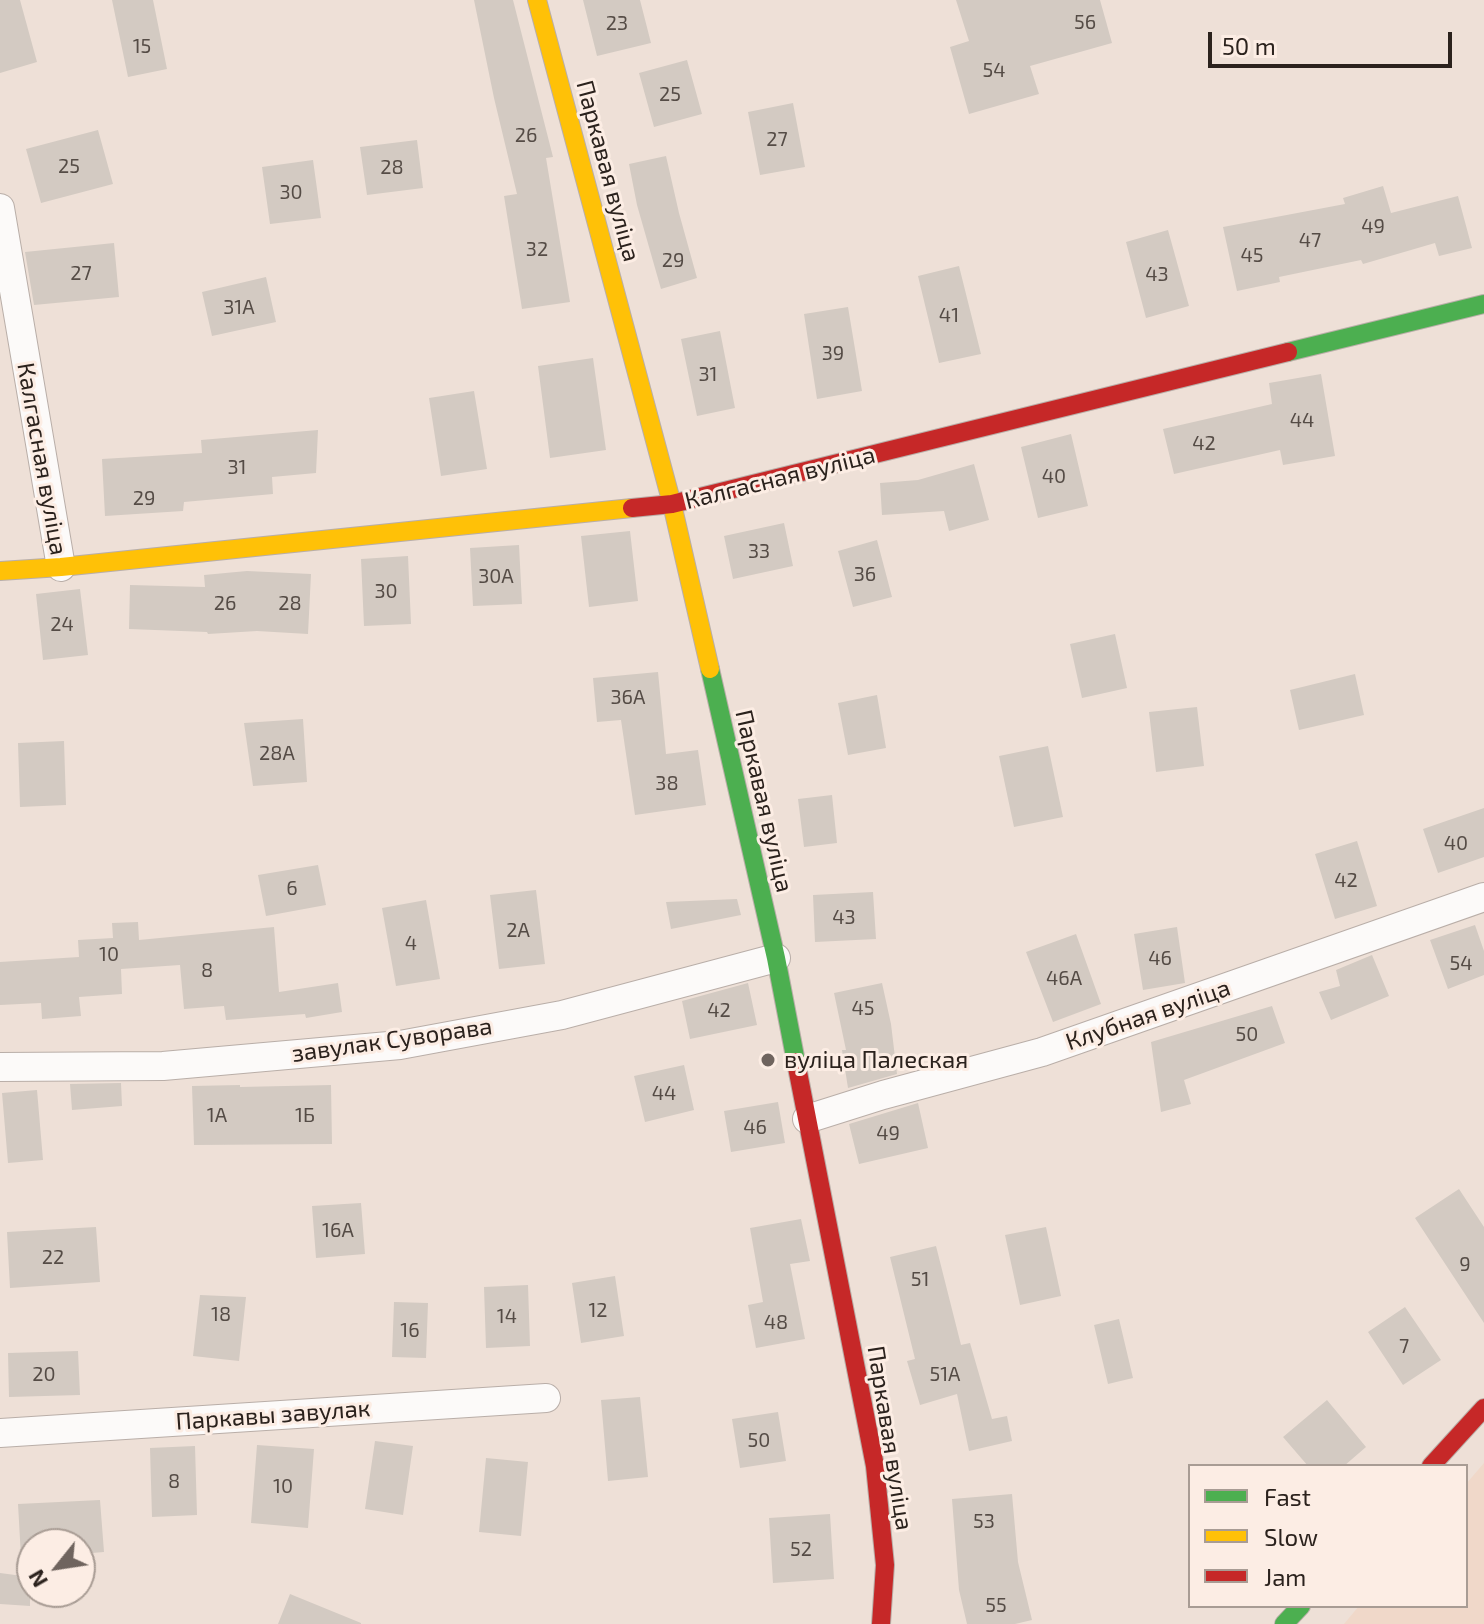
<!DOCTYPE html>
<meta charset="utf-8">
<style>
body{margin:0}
#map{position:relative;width:1484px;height:1624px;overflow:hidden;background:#eee0d7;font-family:"Exo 2",sans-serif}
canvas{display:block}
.legend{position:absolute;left:1188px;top:1464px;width:280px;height:144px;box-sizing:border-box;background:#fcede4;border:2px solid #a89c94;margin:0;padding:10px 14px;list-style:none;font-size:24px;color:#2b221d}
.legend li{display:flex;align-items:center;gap:16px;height:40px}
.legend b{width:40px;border:2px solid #a89c94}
.north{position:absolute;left:16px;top:1528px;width:80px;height:80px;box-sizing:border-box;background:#fcede4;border:2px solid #a89c94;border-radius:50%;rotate:240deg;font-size:22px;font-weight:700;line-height:32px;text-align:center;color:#2b221d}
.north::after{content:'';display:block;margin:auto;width:28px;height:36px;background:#6f645e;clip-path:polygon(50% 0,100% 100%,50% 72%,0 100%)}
.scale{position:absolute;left:1208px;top:32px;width:244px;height:36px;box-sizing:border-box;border:4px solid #2b221d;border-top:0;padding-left:10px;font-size:24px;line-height:28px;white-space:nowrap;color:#2b221d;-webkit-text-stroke:6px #fcede4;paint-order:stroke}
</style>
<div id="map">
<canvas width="1484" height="1624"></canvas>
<ul class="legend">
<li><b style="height:10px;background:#4caf50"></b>Fast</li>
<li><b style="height:10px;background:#ffc107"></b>Slow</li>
<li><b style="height:10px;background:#c62828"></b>Jam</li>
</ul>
<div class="north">N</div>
<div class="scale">50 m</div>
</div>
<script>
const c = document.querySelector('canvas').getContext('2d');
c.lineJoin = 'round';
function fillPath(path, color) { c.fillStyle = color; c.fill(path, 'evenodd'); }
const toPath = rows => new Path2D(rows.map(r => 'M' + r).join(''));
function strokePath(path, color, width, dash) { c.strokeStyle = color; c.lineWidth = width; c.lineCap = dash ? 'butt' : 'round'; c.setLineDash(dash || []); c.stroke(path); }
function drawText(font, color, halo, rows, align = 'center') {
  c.font = font + ' "Exo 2",sans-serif'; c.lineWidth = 6; c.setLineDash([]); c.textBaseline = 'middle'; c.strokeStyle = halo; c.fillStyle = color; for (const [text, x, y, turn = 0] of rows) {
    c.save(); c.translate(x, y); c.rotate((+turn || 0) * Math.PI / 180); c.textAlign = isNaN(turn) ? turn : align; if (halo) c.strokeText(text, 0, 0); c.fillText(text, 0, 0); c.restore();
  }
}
const built = toPath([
 [1484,1463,1484,1624,1344,1624,1359,1606,1466,1606,1466,1484]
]);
const building = toPath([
 [0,0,20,0,37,62,0,73],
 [112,0,153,0,167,69,128,77],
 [474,0,513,0,553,157,546,158,570,302,522,309,504,196,517,194,494,98],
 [583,0,640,0,651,43,597,56],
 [956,0,1100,0,1112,43,1030,66,1039,94,969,114,950,47,969,41],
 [687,60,702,114,654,127,639,73],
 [793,103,805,167,760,175,748,112],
 [98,130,113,184,41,203,26,149],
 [417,140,423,188,367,195,360,147],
 [666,156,679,213,697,278,661,289,637,205,629,164],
 [313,160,321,218,270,224,262,167],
 [1383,186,1391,213,1458,196,1472,248,1439,256,1435,243,1363,264,1361,260,1279,277,1280,282,1237,291,1223,227,1345,204,1343,198],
 [1168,230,1189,306,1146,318,1126,242],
 [114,243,119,297,34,305,25,252],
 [959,266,981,354,939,363,918,276],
 [266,277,276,322,212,336,202,292],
 [848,307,862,391,817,399,804,314],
 [720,331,735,408,697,416,681,339],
 [593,358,606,450,550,458,538,366],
 [1321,374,1335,456,1283,465,1280,450,1174,474,1163,429,1272,404,1269,383],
 [474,391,487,469,441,476,429,398],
 [318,430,316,473,272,477,273,494,184,502,183,511,105,516,102,459,202,453,201,440],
 [1071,434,1088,506,1038,518,1021,447],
 [974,464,989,520,949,531,944,511,882,515,880,483,918,480],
 [784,523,793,566,733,579,724,536],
 [630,531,638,601,589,607,581,536],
 [877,540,892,597,853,607,838,551],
 [519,545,522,604,473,606,470,548],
 [408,556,411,624,364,626,361,559],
 [247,571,311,574,308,634,257,631,208,634,207,632,129,629,130,585,205,587,204,575],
 [80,589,88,655,43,660,36,594],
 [1115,634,1127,688,1082,698,1070,644],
 [658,672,666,754,698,750,706,805,635,815,621,720,597,722,593,678],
 [1355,674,1364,715,1299,730,1290,690],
 [877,695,886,748,848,755,838,703],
 [1197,707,1204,766,1156,772,1149,712],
 [303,719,307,782,253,786,244,723],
 [64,741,66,805,20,807,18,743],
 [1048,746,1063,817,1014,827,999,756],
 [832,795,837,843,804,847,798,799],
 [1484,808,1484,857,1438,873,1423,829],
 [1357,841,1377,906,1335,919,1315,854],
 [318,865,326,905,266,916,258,875],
 [536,890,545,964,499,969,490,895],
 [873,892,876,939,815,942,813,895],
 [737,899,741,915,671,929,666,902],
 [426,900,440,979,396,986,382,908],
 [138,922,139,940,274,927,279,992,338,983,342,1012,306,1018,305,1014,226,1020,224,1006,184,1009,180,965,121,969,122,994,79,997,81,1016,42,1019,41,1003,0,1005,0,962,79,957,78,940,113,938,112,923],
 [1475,925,1484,951,1484,975,1448,989,1430,940],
 [1177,927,1185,983,1143,990,1134,934],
 [1076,934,1101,1004,1053,1022,1026,952],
 [1372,955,1389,996,1331,1020,1319,992,1340,986,1336,970],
 [748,983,757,1025,690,1039,682,1001],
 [882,983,891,1024,897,1074,848,1088,842,1050,846,1050,834,993],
 [1272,1006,1285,1043,1184,1080,1191,1104,1161,1112,1151,1042],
 [684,1065,694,1110,645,1122,634,1076],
 [121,1083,122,1106,72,1110,70,1084],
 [240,1085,240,1087,331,1085,332,1144,194,1145,192,1086],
 [37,1090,43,1160,8,1163,2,1093],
 [778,1102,785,1143,731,1152,724,1111],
 [918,1103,928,1148,859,1164,849,1124],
 [1459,1189,1484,1227,1484,1323,1415,1218],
 [361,1203,365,1254,316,1258,312,1206],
 [801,1219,810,1261,790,1264,805,1339,756,1348,748,1305,763,1302,750,1228],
 [96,1227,100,1282,10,1288,7,1232],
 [1046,1227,1061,1296,1020,1305,1005,1235],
 [936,1246,961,1345,970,1343,992,1419,1007,1416,1012,1441,969,1451,957,1394,920,1405,907,1361,915,1359,890,1257],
 [615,1276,624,1336,581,1343,572,1283],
 [528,1285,530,1346,486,1348,484,1287],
 [200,1295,246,1297,239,1361,193,1356],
 [394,1302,428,1303,426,1358,392,1357],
 [1405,1307,1441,1360,1403,1385,1368,1332],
 [1119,1319,1133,1378,1108,1384,1094,1325],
 [78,1351,80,1395,9,1397,8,1353],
 [640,1397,648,1477,608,1481,601,1400],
 [1327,1400,1366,1447,1344,1466,1308,1466,1283,1437],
 [778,1412,786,1461,740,1468,732,1419],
 [375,1441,413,1446,403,1515,365,1509],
 [257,1445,314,1449,308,1528,251,1523],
 [195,1446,197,1515,152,1517,150,1448],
 [486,1458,528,1462,521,1536,479,1532],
 [1012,1494,1018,1562,1032,1620,1015,1624,967,1624,959,1590,952,1499],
 [100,1500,104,1552,80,1554,80,1544,32,1544,32,1556,21,1557,18,1504],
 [830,1514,834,1579,773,1583,769,1518],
 [0,1573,30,1577,30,1606,0,1604],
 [290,1594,361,1623,361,1624,278,1624]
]);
const street = toPath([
 [0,208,61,567],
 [0,1067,163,1066,400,1045,562,1015,776,958],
 [807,1119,883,1095,1042,1052,1484,897],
 [0,1433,546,1398]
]);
const fast = toPath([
 [1288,352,1484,304],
 [710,669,776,958,796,1062],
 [1284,1624,1301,1606]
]);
const slow = toPath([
 [537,0,672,504,710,669],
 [0,571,61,567,632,508]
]);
const jam = toPath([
 [632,508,672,504,1288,352],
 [796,1062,875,1466,885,1565,881,1624],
 [1431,1466,1484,1408]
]);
const markers = [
 [768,1060,8,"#6f645e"]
];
const numberNames = [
 ["56",1085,22],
 ["23",617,23],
 ["15",142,46],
 ["54",994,70],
 ["25",670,94],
 ["26",526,135],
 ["27",777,139],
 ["25",69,166],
 ["28",392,167],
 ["30",291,192],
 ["49",1373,226],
 ["47",1310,240],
 ["32",537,249],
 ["45",1252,255],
 ["29",673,260],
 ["27",81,273],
 ["43",1157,274],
 ["31А",239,307],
 ["41",949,315],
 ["39",833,353],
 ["31",708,374],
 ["44",1302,420],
 ["42",1204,443],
 ["31",237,467],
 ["40",1054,476],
 ["29",144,498],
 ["33",759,551],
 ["36",865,574],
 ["30А",496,576],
 ["30",386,591],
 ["26",225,603],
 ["28",290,603],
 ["24",62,624],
 ["36А",628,697],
 ["28А",277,753],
 ["38",667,783],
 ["40",1456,843],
 ["42",1346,880],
 ["6",292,888],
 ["43",844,917],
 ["2А",518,930],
 ["4",411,943],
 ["10",109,954],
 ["46",1160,958],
 ["54",1461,963],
 ["8",207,970],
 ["46А",1064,978],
 ["45",863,1008],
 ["42",719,1010],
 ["50",1247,1034],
 ["44",664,1093],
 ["1А",217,1115],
 ["1Б",305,1115],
 ["46",755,1127],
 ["49",888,1133],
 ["16А",338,1230],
 ["22",53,1257],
 ["9",1465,1264],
 ["51",920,1279],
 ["12",598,1310],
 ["18",221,1314],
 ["14",507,1316],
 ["48",776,1322],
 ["16",410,1330],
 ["7",1404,1346],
 ["20",44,1374],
 ["51А",945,1374],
 ["50",759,1440],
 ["8",174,1481],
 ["10",283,1486],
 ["53",984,1521],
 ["52",801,1549],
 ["55",996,1605]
];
const streetNames = [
 ["Паркавая вуліца",608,171,75],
 ["Калгасная вуліца",42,459,80],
 ["Калгасная вуліца",780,478,-14],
 ["Паркавая вуліца",764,801,77],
 ["Клубная вуліца",1148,1015,-19],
 ["завулак Суворава",392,1040,-8],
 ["Паркавы завулак",273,1415,-4],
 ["Паркавая вуліца",890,1438,81]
];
const poiNames = [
 ["вуліца Палеская",784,1060]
];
fillPath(built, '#f0d8c9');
fillPath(building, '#d3cac2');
strokePath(street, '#b9aea8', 30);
strokePath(fast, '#b9aea8', 20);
strokePath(slow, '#b9aea8', 20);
strokePath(jam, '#b9aea8', 20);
strokePath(street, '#fcfaf9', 28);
strokePath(fast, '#4caf50', 18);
strokePath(slow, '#ffc107', 18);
strokePath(jam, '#c62828', 18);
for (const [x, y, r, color] of markers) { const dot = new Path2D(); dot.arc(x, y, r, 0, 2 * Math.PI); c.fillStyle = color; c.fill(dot); strokePath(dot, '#fcede4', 3); }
drawText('20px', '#554c46', null, numberNames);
drawText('24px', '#2b221d', '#fcede4', streetNames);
drawText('24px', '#2b221d', '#fcede4', poiNames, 'left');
</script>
